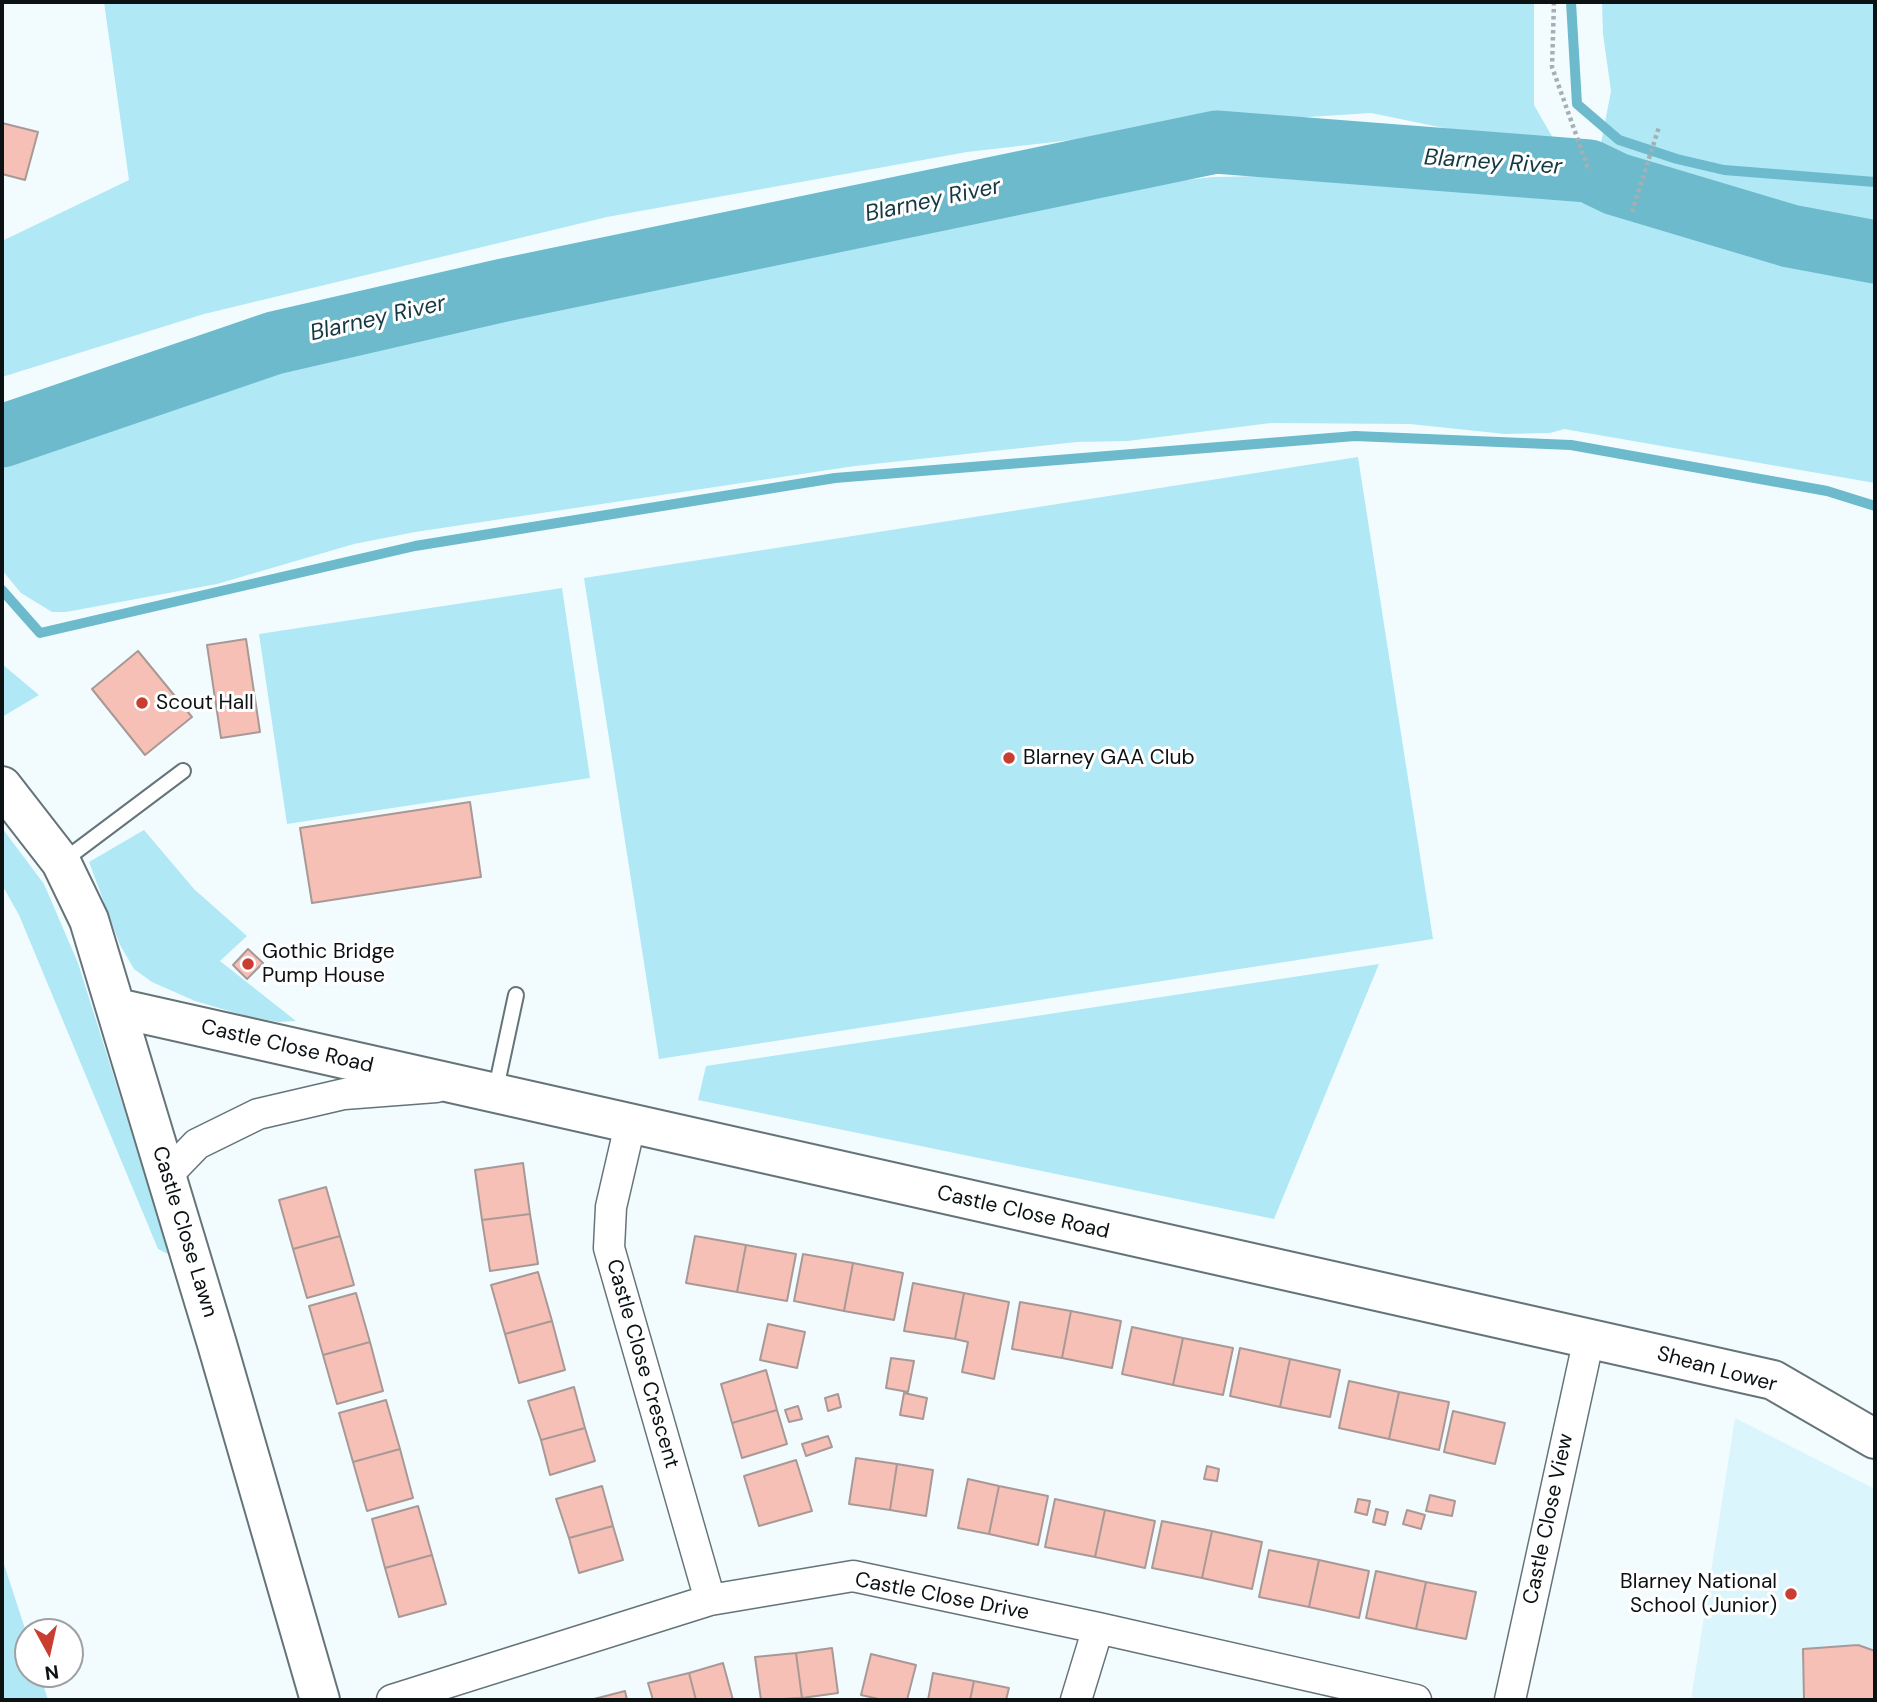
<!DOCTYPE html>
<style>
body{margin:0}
#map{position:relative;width:1877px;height:1702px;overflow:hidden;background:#f2fcff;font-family:"DM Sans",sans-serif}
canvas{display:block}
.frame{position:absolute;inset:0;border:4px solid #0c1214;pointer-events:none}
.north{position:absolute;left:14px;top:1618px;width:70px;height:70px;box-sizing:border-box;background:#fff;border:2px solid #9ea0a1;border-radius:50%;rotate:172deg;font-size:19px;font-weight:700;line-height:28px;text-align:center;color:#0c1214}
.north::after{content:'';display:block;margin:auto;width:24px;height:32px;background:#ca3d31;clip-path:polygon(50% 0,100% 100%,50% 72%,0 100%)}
</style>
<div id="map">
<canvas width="1877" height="1702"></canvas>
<div class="frame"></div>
<div class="north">N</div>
</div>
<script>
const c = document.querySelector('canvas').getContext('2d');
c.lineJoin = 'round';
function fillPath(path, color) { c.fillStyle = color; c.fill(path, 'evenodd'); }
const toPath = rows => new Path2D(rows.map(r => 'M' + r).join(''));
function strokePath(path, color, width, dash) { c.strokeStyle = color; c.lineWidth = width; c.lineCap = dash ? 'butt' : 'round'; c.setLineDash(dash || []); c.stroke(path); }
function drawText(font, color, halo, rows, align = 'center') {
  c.font = font + ' "DM Sans",sans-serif'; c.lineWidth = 6; c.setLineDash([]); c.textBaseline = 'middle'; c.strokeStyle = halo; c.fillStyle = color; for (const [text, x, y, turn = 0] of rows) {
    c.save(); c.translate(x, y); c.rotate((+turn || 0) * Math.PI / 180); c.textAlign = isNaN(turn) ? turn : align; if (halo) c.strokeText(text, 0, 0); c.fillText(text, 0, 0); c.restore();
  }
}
const built = toPath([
 [1735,1418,1875,1489,1875,1700,1691,1700]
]);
const green = toPath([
 [104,2,1534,2,1534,105,1561,152,1371,113,1229,122,967,152,607,217,204,314,2,377,2,241,129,180],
 [1602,2,1875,2,1875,247,1799,232,1715,208,1597,164,1611,91,1603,34],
 [1323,175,1367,180,1495,182,1548,189,1706,229,1875,266,1875,483,1564,429,1550,433,1505,434,1410,424,1271,423,1128,441,1077,442,855,466,415,532,354,544,217,584,66,612,52,612,21,593,2,570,2,450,122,407,362,337,493,310,623,269,878,239,1167,182,1213,177],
 [1358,457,1433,939,659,1059,584,578],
 [562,588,590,778,287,824,259,634],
 [2,664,39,695,2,717],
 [2,828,44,884,78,963,170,1255,158,1249,19,915,2,885],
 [144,830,194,889,247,936,220,961,296,1021,278,1022,246,1016,195,1001,152,982,134,969,120,945,89,862],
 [1379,964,1274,1219,698,1100,706,1066],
 [2,1558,28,1638,28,1674,40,1674,48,1700,2,1700]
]);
const stream = toPath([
 [1571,2,1577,104,1619,140,1677,159,1724,170,1875,182],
 [2,590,40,633,415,546,835,478,1355,436,1571,445,1827,491,1875,506]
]);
const river = toPath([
 [2,436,274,343,504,290,1216,142,1589,171,1616,184,1790,236,1875,252]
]);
const building = toPath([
 [2,123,38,132,25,180,2,174,2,123],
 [246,639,260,732,221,738,207,645,246,639],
 [138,651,192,717,145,755,92,689,138,651],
 [470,802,481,877,312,903,300,828,470,802],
 [248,949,263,963,247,979,233,965,248,949],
 [523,1163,530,1214,482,1220,475,1170,523,1163],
 [326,1187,340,1236,293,1249,279,1200,326,1187],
 [530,1214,538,1264,490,1271,482,1220,530,1214],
 [340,1236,354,1285,307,1298,293,1249,340,1236],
 [695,1236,746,1245,737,1292,686,1283,695,1236],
 [746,1245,796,1254,787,1301,737,1292,746,1245],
 [803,1254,853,1263,844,1311,794,1301,803,1254],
 [853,1263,903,1273,894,1320,844,1311,853,1263],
 [538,1272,552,1321,505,1334,491,1285,538,1272],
 [913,1283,964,1293,955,1339,904,1331,913,1283],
 [356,1293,370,1342,323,1355,309,1306,356,1293],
 [964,1293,1009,1302,994,1379,962,1372,968,1342,955,1339,964,1293],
 [1020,1302,1071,1311,1062,1358,1012,1349,1020,1302],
 [1071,1311,1121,1321,1112,1368,1062,1358,1071,1311],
 [552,1321,565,1370,519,1383,505,1334,552,1321],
 [768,1324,805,1332,797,1368,760,1360,768,1324],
 [1132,1327,1183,1338,1173,1385,1122,1374,1132,1327],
 [1183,1338,1233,1348,1223,1395,1173,1385,1183,1338],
 [370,1342,383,1391,337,1404,323,1355,370,1342],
 [1240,1348,1290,1359,1280,1407,1230,1396,1240,1348],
 [891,1358,914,1361,908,1392,886,1388,891,1358],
 [1290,1359,1340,1370,1330,1417,1280,1407,1290,1359],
 [766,1370,777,1410,732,1423,721,1384,766,1370],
 [1349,1381,1399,1392,1389,1439,1339,1428,1349,1381],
 [574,1387,585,1428,541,1440,528,1401,574,1387],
 [1399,1392,1449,1402,1439,1450,1389,1439,1399,1392],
 [904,1393,927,1398,923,1419,900,1415,904,1393],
 [838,1394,841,1407,828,1411,825,1398,838,1394],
 [386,1400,400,1449,353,1462,339,1413,386,1400],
 [798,1406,802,1419,789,1422,785,1410,798,1406],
 [777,1410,787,1444,742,1458,732,1423,777,1410],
 [1453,1411,1505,1423,1495,1464,1444,1452,1453,1411],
 [585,1428,595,1461,550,1475,541,1440,585,1428],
 [828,1436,832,1447,806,1456,802,1444,828,1436],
 [400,1449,413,1498,367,1511,353,1462,400,1449],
 [856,1458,897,1464,890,1510,849,1504,856,1458],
 [796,1460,812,1511,759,1526,744,1476,796,1460],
 [897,1464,933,1470,926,1516,890,1510,897,1464],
 [1207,1466,1219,1469,1217,1481,1204,1479,1207,1466],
 [968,1479,999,1486,989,1534,958,1528,968,1479],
 [602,1486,613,1526,569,1538,556,1499,602,1486],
 [999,1486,1048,1496,1038,1545,989,1534,999,1486],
 [1430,1495,1455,1501,1452,1516,1426,1511,1430,1495],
 [1055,1499,1105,1510,1095,1557,1045,1547,1055,1499],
 [1358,1499,1370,1501,1367,1515,1355,1512,1358,1499],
 [418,1506,432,1555,385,1568,372,1519,418,1506],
 [1376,1509,1388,1512,1385,1525,1373,1522,1376,1509],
 [1105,1510,1155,1521,1145,1568,1095,1557,1105,1510],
 [1407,1510,1425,1515,1421,1529,1403,1524,1407,1510],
 [1162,1521,1212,1531,1202,1578,1152,1568,1162,1521],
 [613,1526,623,1560,579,1573,569,1538,613,1526],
 [1212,1531,1262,1542,1252,1589,1202,1578,1212,1531],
 [1269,1550,1319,1560,1309,1607,1259,1597,1269,1550],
 [432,1555,446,1604,399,1617,385,1568,432,1555],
 [1319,1560,1369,1571,1359,1618,1309,1607,1319,1560],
 [1376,1571,1426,1582,1416,1629,1366,1618,1376,1571],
 [1426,1582,1476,1592,1466,1639,1416,1629,1426,1582],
 [1858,1645,1875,1651,1875,1700,1804,1700,1803,1649,1858,1645],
 [832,1648,838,1693,802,1698,796,1653,832,1648],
 [796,1653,802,1698,761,1700,755,1657,796,1653],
 [871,1654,916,1665,907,1700,883,1700,861,1695,871,1654],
 [723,1663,733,1700,696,1700,689,1673,723,1663],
 [689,1673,696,1700,653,1700,648,1683,689,1673],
 [933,1673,974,1681,970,1700,928,1700,933,1673],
 [974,1681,1009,1688,1006,1700,970,1700,974,1681],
 [625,1691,627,1700,590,1700,625,1691]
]);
const path = toPath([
 [1554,2,1552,67,1589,171],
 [1632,212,1659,127]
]);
const lane = toPath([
 [63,861,183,771],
 [495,1093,516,995]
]);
const street = toPath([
 [630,1125,611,1207,609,1248,710,1600],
 [167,1175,197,1144,258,1114,344,1094,436,1087],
 [392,1700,710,1600,853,1576,1098,1628,1416,1700],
 [1076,1700,1098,1628],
 [1510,1700,1589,1338]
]);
const secondary = toPath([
 [2,786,61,862,89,920,217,1344,320,1700],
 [117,1008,1773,1380,1875,1439]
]);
const markers = [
 [142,703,7,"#ca3d31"],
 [1009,758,7,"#ca3d31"],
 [248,964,7,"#ca3d31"],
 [1791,1594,7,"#ca3d31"]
];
const poiNames = [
 ["Scout Hall",156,703],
 ["Blarney GAA Club",1023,758],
 ["Gothic Bridge",262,952],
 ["Pump House",262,976],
 ["Blarney National",1777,1582,"right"],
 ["School (Junior)",1777,1606,"right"]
];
const streetNames = [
 ["Castle Close Road",287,1047,13],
 ["Castle Close Road",1023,1213,13],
 ["Castle Close Lawn",184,1232,73],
 ["Castle Close Crescent",642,1364,74],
 ["Shean Lower",1717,1370,15],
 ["Castle Close View",1549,1519,-78],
 ["Castle Close Drive",942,1597,11]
];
const waterNames = [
 ["Blarney River",1493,163,4],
 ["Blarney River",933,201,-12],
 ["Blarney River",378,319,-13]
];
fillPath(built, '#dbf5fc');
fillPath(green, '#b0e8f6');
strokePath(stream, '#6dbacd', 10);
strokePath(river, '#6dbacd', 63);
fillPath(building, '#f6c0b7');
strokePath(building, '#a89996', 2);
strokePath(lane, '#657478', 18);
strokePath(street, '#657478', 33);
strokePath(secondary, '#657478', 42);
strokePath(path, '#a6afb1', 4.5, [3.5, 3.5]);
strokePath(lane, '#fff', 14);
strokePath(street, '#fff', 30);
strokePath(secondary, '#fff', 38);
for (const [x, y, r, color] of markers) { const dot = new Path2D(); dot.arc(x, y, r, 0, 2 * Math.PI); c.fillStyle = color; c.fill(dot); strokePath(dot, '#fff', 2.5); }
drawText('21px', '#0c1214', '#fff', poiNames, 'left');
drawText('21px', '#0c1214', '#fff', streetNames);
drawText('italic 23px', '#143942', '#fff', waterNames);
</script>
